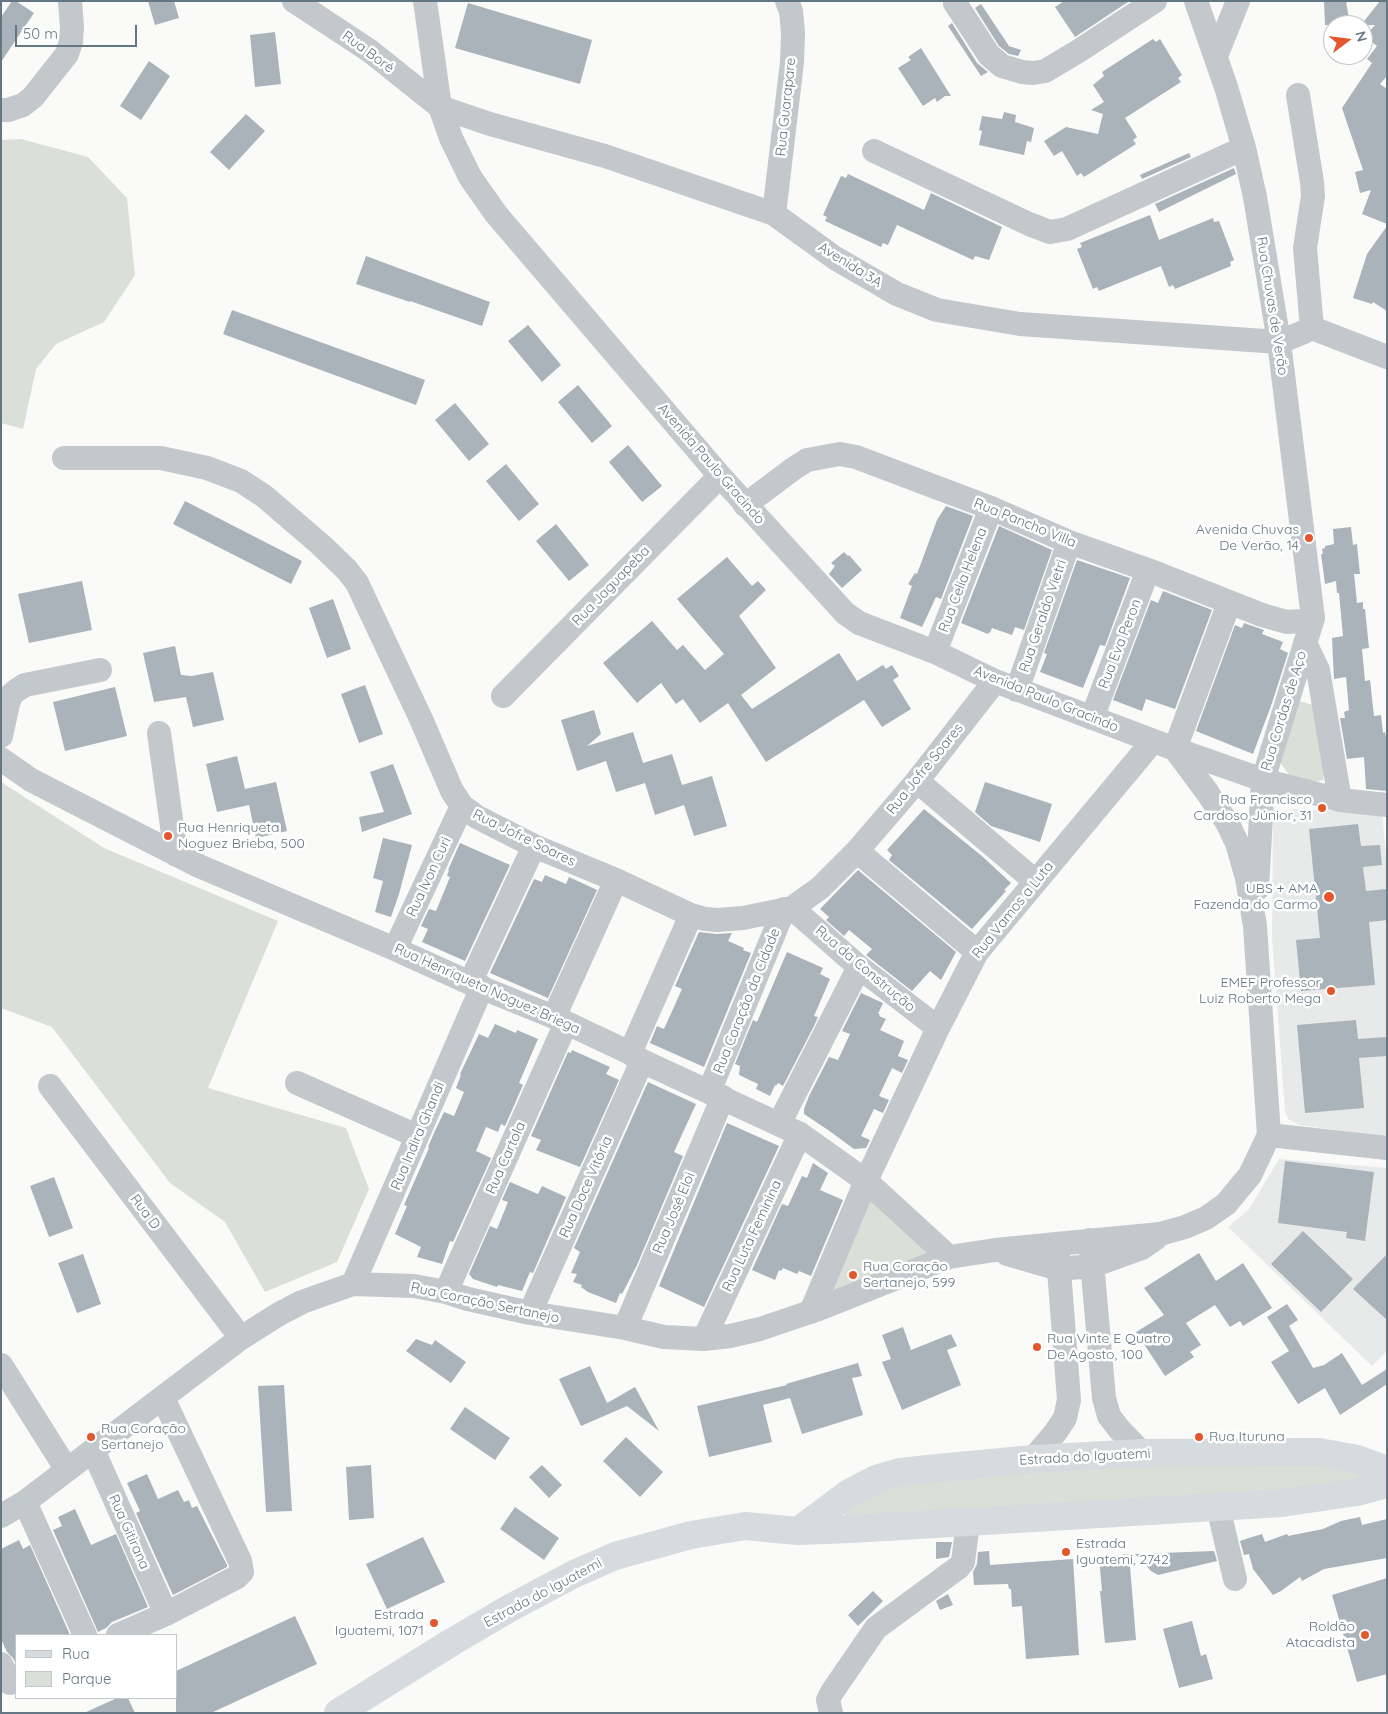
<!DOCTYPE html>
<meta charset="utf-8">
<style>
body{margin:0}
#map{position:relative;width:1388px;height:1714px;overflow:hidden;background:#fafaf8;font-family:Quicksand,sans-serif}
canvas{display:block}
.frame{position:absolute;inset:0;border:2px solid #657683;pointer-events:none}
.legend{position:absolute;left:15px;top:1634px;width:162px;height:65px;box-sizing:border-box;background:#fff;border:1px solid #c1c8cd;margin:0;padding:6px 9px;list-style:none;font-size:15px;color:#657683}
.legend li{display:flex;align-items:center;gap:10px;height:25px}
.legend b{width:25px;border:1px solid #c1c8cd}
.north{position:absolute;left:1323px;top:15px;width:50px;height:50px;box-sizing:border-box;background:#fff;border:1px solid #c1c8cd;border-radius:50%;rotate:75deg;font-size:14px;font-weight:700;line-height:20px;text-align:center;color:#657683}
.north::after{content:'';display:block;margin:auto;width:18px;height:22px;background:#e4572e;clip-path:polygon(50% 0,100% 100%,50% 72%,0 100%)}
.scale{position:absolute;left:15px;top:25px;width:122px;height:22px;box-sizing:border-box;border:2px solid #657683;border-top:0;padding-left:6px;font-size:15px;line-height:18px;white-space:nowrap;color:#657683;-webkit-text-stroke:4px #fff;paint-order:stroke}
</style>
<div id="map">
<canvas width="1388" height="1714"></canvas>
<div class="frame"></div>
<ul class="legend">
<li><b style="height:6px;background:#d6dbdf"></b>Rua</li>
<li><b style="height:14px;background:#dadfd7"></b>Parque</li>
</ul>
<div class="north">N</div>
<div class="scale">50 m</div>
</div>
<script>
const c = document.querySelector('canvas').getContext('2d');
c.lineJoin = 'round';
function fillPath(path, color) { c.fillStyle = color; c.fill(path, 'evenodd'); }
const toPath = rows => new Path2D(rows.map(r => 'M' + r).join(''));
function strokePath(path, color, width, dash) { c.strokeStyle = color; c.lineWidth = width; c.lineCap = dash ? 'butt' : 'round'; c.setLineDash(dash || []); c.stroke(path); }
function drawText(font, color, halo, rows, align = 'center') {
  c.font = font + ' Quicksand,sans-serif'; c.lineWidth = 5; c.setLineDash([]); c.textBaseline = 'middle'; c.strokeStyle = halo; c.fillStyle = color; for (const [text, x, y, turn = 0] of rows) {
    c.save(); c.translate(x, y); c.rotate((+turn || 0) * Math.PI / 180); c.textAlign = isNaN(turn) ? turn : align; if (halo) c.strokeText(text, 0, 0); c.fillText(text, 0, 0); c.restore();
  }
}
const built = toPath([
 [1292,809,1382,812,1387,865,1387,1137,1299,1125,1288,1119,1285,1111,1272,937,1273,821,1275,816,1284,811],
 [1279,1159,1387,1168,1387,1351,1372,1366,1228,1227,1249,1209]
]);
const green = toPath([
 [21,139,88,157,127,198,135,275,104,322,56,344,36,369,23,429,1,423,1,140],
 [1299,701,1317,706,1325,767,1323,780,1315,782,1289,775,1280,762],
 [1,782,104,848,278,921,208,1088,346,1128,369,1189,337,1262,265,1292,225,1222,170,1183,52,1027,1,1008],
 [867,1183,946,1257,813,1310],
 [1290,1452,1364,1475,1363,1482,1357,1492,845,1517,844,1512,876,1479]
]);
const building = toPath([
 [12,1,16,1,34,13,1,62,1,17],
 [148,1,174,1,179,18,155,25],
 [1064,1,1127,1,1128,2,1075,37,1055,7],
 [1324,1,1346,1,1350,25,1325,25],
 [1380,1,1387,1,1387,76,1380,84,1387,89,1387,224,1362,214,1371,190,1360,193,1355,172,1363,170,1342,108,1372,63,1367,59,1377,46,1365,37,1375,25,1361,25],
 [468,3,592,40,580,84,455,48],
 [981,4,1009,46,1021,50,1018,56,1009,54,999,46,975,8],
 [952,23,977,63,988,72,981,76,948,26],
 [275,32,281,84,255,87,250,35],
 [1153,39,1156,42,1160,39,1172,59,1182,75,1178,78,1181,82,1125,118,1137,137,1133,140,1136,144,1084,177,1081,173,1077,176,1062,151,1054,156,1044,141,1066,127,1098,134,1103,114,1091,110,1104,102,1093,85,1104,76,1102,72],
 [921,48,951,96,945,96,937,102,935,98,923,106,898,68,911,60,908,57],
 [149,61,170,76,141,120,120,106],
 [1004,112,1016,115,1015,122,1034,128,1031,142,1027,141,1024,155,979,145,982,131,979,130,982,116,1002,119],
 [246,114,265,131,229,170,210,152],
 [1189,153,1191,157,1142,179,1140,175],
 [1234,168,1236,174,1159,212,1155,204],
 [848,174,924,210,931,193,1002,227,989,260,975,256,973,260,897,225,888,245,883,243,881,247,825,221,827,217,823,215,833,193,841,176,846,178],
 [1150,215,1159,240,1213,218,1214,222,1219,221,1234,260,1230,262,1231,266,1175,289,1173,285,1169,287,1161,266,1099,291,1097,287,1093,289,1077,249,1082,247,1080,243],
 [1387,226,1387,311,1373,302,1372,304,1353,298,1367,254],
 [366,256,490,302,482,326,410,301,410,302,356,284],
 [232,310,425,380,416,405,223,334],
 [528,325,561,365,542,382,508,341],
 [578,385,612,426,592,443,558,402],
 [455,403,489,444,469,461,435,420],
 [628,445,662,486,642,502,609,462],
 [506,464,539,504,519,521,486,481],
 [185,501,302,561,291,584,173,524],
 [946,506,973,516,941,599,936,597,922,627,900,618,912,586,908,584,915,573,917,574,937,520],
 [556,524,589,565,569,581,536,541],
 [999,526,1052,550,1024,630,1015,627,1012,635,992,628,990,633,989,632,988,634,961,623],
 [1351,527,1353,545,1357,544,1359,565,1360,574,1354,574,1357,603,1363,602,1363,609,1365,609,1369,648,1362,649,1365,681,1370,680,1374,716,1381,715,1383,733,1385,732,1387,742,1387,791,1366,789,1364,757,1347,759,1340,718,1345,718,1344,712,1349,710,1346,677,1334,679,1332,638,1343,636,1339,593,1337,593,1336,581,1325,584,1321,554,1323,554,1322,549,1325,548,1325,546,1334,544,1333,529],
 [844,552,848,556,849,555,862,570,842,588,829,574,835,566,831,563],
 [727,557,752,586,758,581,766,590,739,616,776,668,741,695,752,709,839,653,857,681,883,665,886,669,892,665,899,676,893,680,911,709,882,727,864,700,766,762,728,703,700,723,683,699,676,704,661,683,637,703,603,663,652,621,677,650,683,645,705,670,724,654,677,599],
 [1077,560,1130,578,1105,646,1100,645,1083,688,1040,672,1047,654,1044,653],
 [82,581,92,630,29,643,18,594],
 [1163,591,1212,610,1175,709,1146,699,1142,711,1113,700,1151,600,1158,603],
 [333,599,351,649,327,658,309,608],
 [1244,623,1264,630,1262,634,1283,642,1280,649,1288,653,1272,703,1253,754,1196,731,1235,625,1242,628],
 [175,646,181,675,192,676,213,672,224,720,193,727,186,697,154,702,143,653],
 [365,685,383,734,359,743,341,694],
 [115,687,127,736,65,751,53,702],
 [594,710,601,734,587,746,633,732,643,763,672,754,682,785,712,776,727,826,694,836,684,805,655,815,645,783,616,792,606,761,577,771,561,720],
 [237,756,245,789,276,782,287,831,256,838,249,805,217,812,206,764],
 [393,764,412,814,362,832,359,817,384,812,370,772],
 [985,782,1052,804,1040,842,991,826,975,812],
 [924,809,983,857,1011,883,1004,890,1006,891,972,929,889,860,892,855,887,850],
 [1358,824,1361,846,1380,845,1382,865,1363,867,1366,891,1387,889,1387,920,1369,922,1375,985,1301,991,1296,940,1320,938,1309,829],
 [383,838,412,845,399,894,391,917,375,912,383,881,373,878],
 [460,843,510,865,465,961,422,942,428,929,421,926,429,909,436,911,450,877,447,876,449,870,448,870],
 [858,870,956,952,941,980,930,971,912,991,866,955,872,949,849,930,844,936,826,920,829,917,820,909],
 [545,875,566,884,569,877,597,890,548,998,490,973,534,879,542,882],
 [699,932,716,934,732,933,728,941,744,948,743,950,751,953,704,1067,650,1043,657,1026,664,1029,682,989,675,986],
 [787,952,823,968,820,974,830,979,814,1016,818,1017,814,1026,783,1086,778,1083,776,1086,775,1085,770,1096,756,1089,758,1084,739,1075,740,1066,735,1064,753,1020,757,1022],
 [861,993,883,1003,878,1014,880,1014,879,1016,886,1019,880,1030,904,1041,898,1056,908,1060,902,1073,892,1068,879,1096,889,1100,883,1113,874,1109,861,1136,870,1140,866,1148,854,1149,828,1130,804,1114,804,1109,809,1096,829,1057,838,1060,850,1034,842,1031],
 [1356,1020,1358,1039,1387,1037,1387,1056,1359,1058,1364,1108,1305,1113,1297,1025],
 [495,1024,516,1033,517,1030,538,1039,519,1083,523,1085,505,1126,501,1124,498,1132,486,1127,476,1151,491,1158,453,1242,450,1241,442,1264,417,1257,421,1247,395,1234,407,1206,404,1205,429,1148,428,1147,434,1133,444,1112,454,1116,464,1092,456,1088,461,1075,460,1074,479,1034,488,1038],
 [572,1050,610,1067,606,1074,619,1080,580,1167,536,1150,541,1140,531,1136,568,1052,571,1053],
 [648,1082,696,1104,674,1152,683,1156,637,1265,622,1294,620,1293,616,1303,588,1292,581,1287,582,1285,573,1282,577,1274,571,1273,580,1252,574,1248],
 [727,1123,779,1146,704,1307,659,1286],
 [1285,1161,1374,1172,1365,1241,1346,1238,1347,1232,1278,1223],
 [813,1163,828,1173,820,1190,843,1200,811,1276,799,1271,797,1274,783,1268,781,1271,779,1270,775,1280,752,1270,782,1204,788,1206,802,1176,807,1178],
 [54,1177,73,1228,49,1237,30,1186],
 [510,1182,538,1194,542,1186,566,1197,533,1273,530,1272,522,1291,498,1285,497,1287,473,1279,469,1274,490,1226,497,1229,508,1202,502,1200],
 [1303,1231,1353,1279,1321,1312,1271,1264],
 [1199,1253,1216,1281,1243,1263,1272,1308,1243,1326,1240,1321,1230,1327,1215,1305,1186,1323,1201,1345,1190,1352,1194,1357,1165,1376,1136,1332,1164,1315,1144,1288],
 [83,1254,101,1304,77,1313,58,1263],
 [1387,1254,1387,1320,1353,1289],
 [1287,1304,1298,1320,1289,1326,1313,1368,1324,1365,1342,1353,1362,1385,1387,1369,1387,1384,1340,1415,1325,1388,1298,1404,1271,1362,1289,1351,1267,1317],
 [903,1327,911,1350,951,1334,957,1346,947,1350,961,1385,902,1410,882,1362,891,1359,882,1335],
 [416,1339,432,1345,435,1340,466,1362,451,1383,406,1351],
 [858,1363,862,1376,852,1378,863,1415,802,1434,790,1398,763,1405,772,1442,709,1457,697,1406,787,1385,786,1384],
 [590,1366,607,1403,635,1387,659,1431,627,1406,581,1426,559,1379],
 [284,1385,292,1511,266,1512,258,1386],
 [465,1407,510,1438,495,1460,450,1429],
 [626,1437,663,1472,640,1497,603,1461],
 [371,1465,374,1518,349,1520,346,1467],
 [542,1465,562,1485,549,1498,529,1477],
 [147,1474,158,1499,178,1490,184,1502,189,1500,192,1508,197,1506,227,1565,227,1567,173,1595,136,1513,140,1511,127,1483],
 [515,1507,559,1538,544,1560,500,1529],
 [75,1509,91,1545,116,1534,148,1607,112,1622,106,1628,98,1632,53,1530,62,1526,58,1517],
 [1360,1517,1362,1525,1387,1519,1387,1558,1324,1569,1302,1581,1300,1577,1281,1591,1273,1595,1253,1569,1249,1554,1244,1555,1240,1541,1249,1538,1262,1534,1265,1542,1287,1534,1288,1536,1323,1529,1341,1521],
 [423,1537,445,1582,387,1609,366,1564],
 [19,1540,23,1549,30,1545,70,1635,16,1635,16,1664,13,1658,7,1652,1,1639,1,1549],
 [936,1542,952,1542,949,1557,936,1559],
 [989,1551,990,1565,1073,1559,1079,1655,1026,1659,1022,1606,1012,1607,1011,1589,1009,1589,1008,1584,974,1585,973,1572,977,1564,978,1552],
 [1214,1551,1217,1561,1158,1575,1151,1571,1135,1554],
 [1129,1554,1136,1640,1105,1643,1100,1591,1102,1591,1099,1557],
 [1387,1578,1387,1674,1357,1682,1332,1595],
 [873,1591,883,1601,858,1626,848,1615],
 [948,1594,953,1605,940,1610,936,1601],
 [295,1616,317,1664,211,1713,176,1713,176,1671],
 [1192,1621,1201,1656,1206,1654,1213,1679,1179,1688,1163,1629],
 [117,1698,128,1698,135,1713,84,1713]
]);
const minor = toPath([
 [294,1,370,51,440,107,490,124,605,156,774,214,835,258,897,294,937,310,1020,324,1279,342,1304,332,1312,328,1305,248,1313,196,1312,182,1298,95],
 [425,1,440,107,451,138,470,177,496,214,720,476,845,613,859,623,935,652,995,681,1175,749,1263,780,1340,800,1387,805],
 [1196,1,1226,87,1244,148,1255,197,1279,342,1313,618,1263,780,1257,889],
 [955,3,989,55,1002,66,1022,72,1033,73,1045,71,1077,52,1155,1],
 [1216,56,1238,1],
 [1,110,8,110,23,105,33,97,67,54,71,42,72,27,70,1],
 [874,151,1029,224,1050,232,1067,229,1244,148],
 [774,214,792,62,793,33,791,11,787,1],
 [1312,328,1387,357],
 [64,458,161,458,207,468,241,481,264,496,321,545,347,570,357,583,421,719,452,791,462,806,477,817,534,846,616,880,691,915,705,919,717,920,743,918,792,908,820,888,857,851,917,781,995,681],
 [745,505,793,469,807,460,840,454,856,457,991,508,1069,542,1148,570,1262,615,1287,622,1302,621,1313,618],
 [1305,643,1318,670,1340,800],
 [935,652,991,508],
 [1017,690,1069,542],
 [503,696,720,476],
 [1092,718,1148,570],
 [159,733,176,855],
 [1,736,8,704,11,695,17,690,25,685,100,670],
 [1,759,31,780,199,866,395,949,470,983,554,1017,630,1053,642,1061,800,1134,866,1181,949,1257],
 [917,781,1035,881],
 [857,851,977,952],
 [792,908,859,967,938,1028],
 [395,949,462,806],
 [470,983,534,846],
 [554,1017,616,880],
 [630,1053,691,915],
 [297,1083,417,1136],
 [50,1086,241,1338],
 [709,1092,784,909],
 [779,1124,859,967],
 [1269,1135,1387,1148],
 [1090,1240,1104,1398,1109,1416,1119,1429,1142,1453],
 [1007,1254,1059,1269,1092,1266,1142,1248,1155,1239],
 [353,1284,482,987],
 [446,1292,566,1023],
 [811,1312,866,1181,938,1028,977,952,1153,741],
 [530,1313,642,1061],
 [625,1328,723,1097],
 [704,1339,800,1134],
 [1,1365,67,1470],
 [93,1450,166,1614],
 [1033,1459,1055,1433,1065,1418,1069,1400,1057,1244],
 [25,1502,85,1635],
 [1218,1507,1235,1579],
 [1,1516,25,1502,67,1470,241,1338,279,1314,302,1302,353,1284,414,1286,446,1292,468,1299,530,1313,625,1328,664,1337,704,1339,730,1336,760,1329,816,1310,949,1257,995,1250,1160,1234,1185,1227,1206,1218,1226,1204,1250,1175,1269,1135,1255,926,1247,878,1237,843,1228,824,1207,792,1175,749,1229,603],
 [118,1635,166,1614,237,1577,242,1572,240,1561,163,1398],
 [1,1664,10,1683],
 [831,1713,828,1700,832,1692,876,1628,959,1567,963,1562,968,1522]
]);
const major = toPath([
 [798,1531,849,1493,876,1479,900,1472,938,1468,1033,1459,1142,1453,1290,1452,1319,1452,1357,1459,1387,1470],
 [338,1713,452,1642,510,1608,574,1574,615,1556,691,1535,745,1526,798,1531,852,1529,1282,1503,1357,1492,1387,1484]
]);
const markers = [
 [1309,538,5,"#e4572e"],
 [1322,808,5,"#e4572e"],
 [168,836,5,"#e4572e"],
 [1329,897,6,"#e4572e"],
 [1331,991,5,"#e4572e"],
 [853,1275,5,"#e4572e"],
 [1037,1347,5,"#e4572e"],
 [91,1437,5,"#e4572e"],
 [1199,1437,5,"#e4572e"],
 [1066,1552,5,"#e4572e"],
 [434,1623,5,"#e4572e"],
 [1365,1635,5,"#e4572e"]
];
const streetNames = [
 ["Rua Boré",368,52,36],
 ["Rua Guarapare",786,107,-84],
 ["Avenida 3A",850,265,32],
 ["Rua Chuvas de Verão",1272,306,81],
 ["Avenida Paulo Gracindo",711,464,49],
 ["Rua Pancho Villa",1025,523,22],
 ["Rua Celia Helena",963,580,-69],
 ["Rua Jaguapeba",611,586,-46],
 ["Rua Geraldo Vietri",1043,616,-71],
 ["Rua Eva Peron",1120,644,-69],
 ["Avenida Paulo Gracindo",1046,699,22],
 ["Rua Cordas de Aço",1284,711,-73],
 ["Rua Jofre Soares",925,769,-51],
 ["Rua Jofre Soares",524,838,26],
 ["Rua Ivon Curi",429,877,-65],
 ["Rua Vamos a Luta",1013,910,-51],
 ["Rua da Construção",865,969,40],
 ["Rua Henriqueta Noguez Briega",487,989,24],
 ["Rua Coração da Cidade",747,1001,-68],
 ["Rua Indira Ghandi",418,1136,-67],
 ["Rua Cartola",506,1158,-66],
 ["Rua Doce Vitória",586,1187,-66],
 ["Rua D",145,1212,53],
 ["Rua José Eloi",674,1213,-67],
 ["Rua Luta Feminina",752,1236,-65],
 ["Rua Coração Sertanejo",485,1303,12],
 ["Estrada do Iguatemi",1085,1457,-3],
 ["Rua Gitirana",129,1532,66],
 ["Estrada do Iguatemi",543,1593,-28]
];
const poiNames = [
 ["Avenida Chuvas",1299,530],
 ["De Verão, 14",1299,546],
 ["Rua Francisco",1312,800],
 ["Cardoso Júnior, 31",1312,816],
 ["Rua Henriqueta",178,828,"left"],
 ["Noguez Brieba, 500",178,844,"left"],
 ["UBS + AMA",1318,889],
 ["Fazenda do Carmo",1318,905],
 ["EMEF Professor",1321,983],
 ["Luiz Roberto Mega",1321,999],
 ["Rua Coração",863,1267,"left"],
 ["Sertanejo, 599",863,1283,"left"],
 ["Rua Vinte E Quatro",1047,1339,"left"],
 ["De Agosto, 100",1047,1355,"left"],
 ["Rua Coração",101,1429,"left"],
 ["Sertanejo",101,1445,"left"],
 ["Rua Ituruna",1209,1437,"left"],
 ["Estrada",1076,1544,"left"],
 ["Iguatemi, 2742",1076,1560,"left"],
 ["Estrada",424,1615],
 ["Iguatemi, 1071",424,1631],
 ["Roldão",1355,1627],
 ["Atacadista",1355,1643]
];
fillPath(built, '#e8e9e9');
fillPath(green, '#dadfd7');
fillPath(building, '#aab3b9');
strokePath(minor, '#c3c8cc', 24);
strokePath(major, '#d6dbdf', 28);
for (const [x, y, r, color] of markers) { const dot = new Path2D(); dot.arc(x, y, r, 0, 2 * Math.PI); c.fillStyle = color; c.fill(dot); strokePath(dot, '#fff', 2); }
drawText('14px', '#657683', '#fff', streetNames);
drawText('14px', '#657683', '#fff', poiNames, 'right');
</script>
